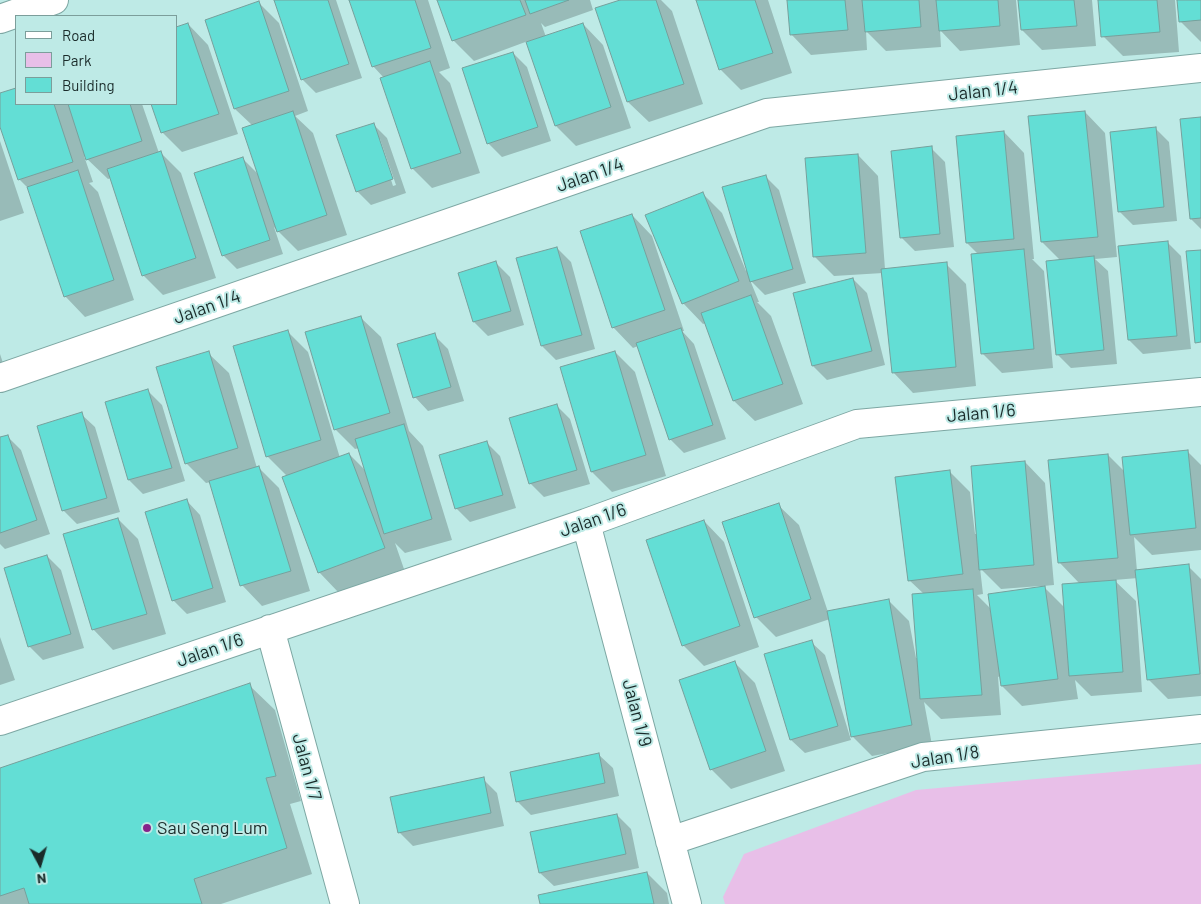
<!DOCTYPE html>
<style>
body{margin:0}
#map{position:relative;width:1201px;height:904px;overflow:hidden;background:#beeae6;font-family:Barlow,sans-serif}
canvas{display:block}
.legend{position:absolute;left:15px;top:15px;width:162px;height:90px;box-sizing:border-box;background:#beeae6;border:1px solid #7c9e9b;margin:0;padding:6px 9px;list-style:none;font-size:15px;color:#1a2b2a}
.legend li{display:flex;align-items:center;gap:10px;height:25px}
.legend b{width:25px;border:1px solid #7c9e9b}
.north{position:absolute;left:15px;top:839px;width:50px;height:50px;-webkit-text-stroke:4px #beeae6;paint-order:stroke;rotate:174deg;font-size:14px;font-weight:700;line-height:20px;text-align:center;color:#1a2b2a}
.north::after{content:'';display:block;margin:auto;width:18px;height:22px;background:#1a2b2a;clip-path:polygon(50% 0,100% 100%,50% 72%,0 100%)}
</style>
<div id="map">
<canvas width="1201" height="904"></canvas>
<ul class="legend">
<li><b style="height:6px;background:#fff"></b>Road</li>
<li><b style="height:14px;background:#e8bfe8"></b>Park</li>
<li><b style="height:14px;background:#63ded5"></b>Building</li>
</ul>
<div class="north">N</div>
</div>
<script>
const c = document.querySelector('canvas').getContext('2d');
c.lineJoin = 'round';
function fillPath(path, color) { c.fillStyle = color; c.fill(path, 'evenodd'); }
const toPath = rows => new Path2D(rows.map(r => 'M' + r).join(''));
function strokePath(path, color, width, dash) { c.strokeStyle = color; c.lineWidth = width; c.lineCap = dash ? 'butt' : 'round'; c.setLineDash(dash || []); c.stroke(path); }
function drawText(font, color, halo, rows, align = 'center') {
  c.font = font + ' Barlow,sans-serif'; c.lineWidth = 4; c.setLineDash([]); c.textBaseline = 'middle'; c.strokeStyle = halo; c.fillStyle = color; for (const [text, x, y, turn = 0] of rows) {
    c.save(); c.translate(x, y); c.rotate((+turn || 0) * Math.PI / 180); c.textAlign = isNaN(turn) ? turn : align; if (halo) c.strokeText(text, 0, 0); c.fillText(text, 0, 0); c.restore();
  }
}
const green = toPath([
 [1201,764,1201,904,725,904,723,897,744,854,916,790]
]);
const shadow = toPath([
 [275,0,336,0,362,78,316,93,302,79],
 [350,0,428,0,450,68,439,72,450,83,480,173,432,188,412,168,384,78,373,66],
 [439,0,590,0,593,10,545,27,541,23,546,37,583,24,603,45,631,128,576,146,556,126,528,41,474,61,453,40],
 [624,0,661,0,672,11,703,104,649,122,628,102,597,9],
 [697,0,768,0,792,73,741,90,721,70],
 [788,0,1016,0,1020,45,960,51,940,30,941,47,886,51,866,31,867,50,811,55,791,34],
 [1019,0,1092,0,1096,46,1042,50,1022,30],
 [1099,0,1175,0,1179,52,1123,56,1103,36],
 [1178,0,1201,0,1201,42,1180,21],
 [259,3,279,23,308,111,295,116,313,133,347,235,298,251,274,227,283,254,237,269,223,255,242,158,260,176,253,126,235,109,206,20],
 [188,24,208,45,238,134,182,152,162,132,153,104,176,104],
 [513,53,527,67,551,141,502,157,488,143],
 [16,89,16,104,142,104,159,153,160,152,181,173,216,278,163,295,143,275,111,178,108,179,84,156,93,182,89,183,98,192,134,300,85,317,65,296,29,189,19,179,0,123,0,95],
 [1085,112,1105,133,1117,257,1095,259,1108,271,1117,364,1071,368,1057,354,1061,261,1042,242],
 [1201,118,1201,229,1191,219],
 [373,124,387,138,406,193,371,205,357,191],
 [378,139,380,139,396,185,393,186],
 [1155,128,1169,142,1177,221,1133,225,1119,211],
 [1004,132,1024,153,1034,259,1032,259,1044,271,1053,368,1002,373,982,353,979,255,967,243],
 [0,141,24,213,0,221],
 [931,148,945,162,954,247,915,251,901,237],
 [858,155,878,176,885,269,946,264,966,284,976,386,913,393,893,372,883,273,834,276,814,256],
 [765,176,779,190,806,283,765,295,750,280,759,302,757,302,771,316,803,404,755,421,734,401,706,323,703,324,683,303,702,193,722,213,746,271,748,270],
 [632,215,652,236,684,331,682,331,694,344,726,439,684,453,670,439,638,346,633,348,613,327],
 [1167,242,1181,256,1191,349,1143,354,1129,340],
 [557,248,571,262,595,349,556,360,542,346],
 [496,263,510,277,524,325,488,336,474,322,460,273],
 [853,279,867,293,885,365,827,380,813,366,795,294],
 [360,317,381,337,409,431,423,446,452,540,405,553,395,543,404,569,339,593,319,572,288,477,267,456,288,332,308,352,340,458,349,454,366,471,359,448,355,449,335,429],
 [434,335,448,349,464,401,428,411,415,397],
 [615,352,635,372,666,476,612,492,592,472],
 [208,353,229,373,257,468,259,468,279,488,310,591,262,606,242,585,211,482,206,483,186,463],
 [0,354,3,363,0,364],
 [148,391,162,405,185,481,143,494,129,480,106,403],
 [556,405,570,419,590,484,544,497,530,483],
 [81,414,95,427,120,512,77,524,63,510],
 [7,436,21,450,50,534,5,549,0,544,0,439],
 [486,442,500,456,516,508,470,522,456,508],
 [1187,451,1201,465,1201,550,1152,555,1134,537,1137,571,1188,566,1201,579,1201,696,1168,699,1148,679,1138,578,1114,580,1136,601,1142,692,1091,696,1075,680,1078,699,1022,706,1002,686,1000,676,998,677,1001,715,941,719,924,702,932,745,872,756,852,736,830,619,776,637,756,617,778,505,799,525,828,612,889,601,909,621,916,658,918,658,924,594,909,580,950,472,970,492,975,534,978,534,1025,462,1045,483,1054,585,1043,586,1065,608,1080,584,1059,562,1108,455,1125,472],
 [980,568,1001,589,1040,586,1041,588,991,609,977,595,983,594],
 [187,501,200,515,226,602,187,614,173,600],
 [118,519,138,539,166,634,113,650,93,629],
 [704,521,724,542,759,647,704,666,683,645],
 [47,556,61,570,84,648,43,660,29,646],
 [0,637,15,680,0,685],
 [811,642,825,655,851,740,805,753,791,740],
 [735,663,755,683,785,771,731,789,711,769],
 [249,685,275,710,301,801,290,804,312,874,221,904,0,904,0,769],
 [599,755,613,768,619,796,531,815,517,801],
 [483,779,497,793,504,826,413,846,399,832],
 [617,815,631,829,639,868,554,886,540,873],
 [647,873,667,893,669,904,541,904]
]);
const building = toPath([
 [274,0,328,0,349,64,301,80,274,0],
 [349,0,415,0,431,48,372,67,349,0],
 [437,0,520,0,526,15,452,41,437,0],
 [525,0,569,0,530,14,525,0],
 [620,0,656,0,684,84,627,102,595,8,620,0],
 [696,0,755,0,773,53,719,70,696,0],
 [787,0,845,0,848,30,790,35,787,0],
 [862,0,919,0,921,27,865,32,862,0],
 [936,0,998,0,1000,26,939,31,936,0],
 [1018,0,1074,0,1077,26,1021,30,1018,0],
 [1098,0,1157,0,1160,32,1101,37,1098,0],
 [1177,0,1201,0,1201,20,1179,22,1177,0],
 [259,1,289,91,234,109,205,20,259,1],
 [188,23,219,114,161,133,151,104,176,104,176,27,188,23],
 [583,23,611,107,555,126,526,42,583,23],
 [513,52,538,127,487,144,462,68,513,52],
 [430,61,461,153,411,169,380,78,430,61],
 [16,88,16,104,54,104,73,162,18,180,0,127,0,93,16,88],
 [68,104,130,104,142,141,86,160,68,104],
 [293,111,327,215,277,232,242,128,293,111],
 [1085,111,1098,237,1041,242,1028,116,1085,111],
 [1201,117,1201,218,1190,219,1180,119,1201,117],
 [374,123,393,179,356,192,336,135,374,123],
 [1156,127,1164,207,1118,212,1110,132,1156,127],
 [1004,131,1014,239,966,243,956,136,1004,131],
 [932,146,940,234,900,238,891,151,932,146],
 [161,151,196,258,142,276,107,169,161,151],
 [858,154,866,253,813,257,805,158,858,154],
 [243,157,270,240,222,256,194,173,243,157],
 [78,170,114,280,64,297,27,187,78,170],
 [766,175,793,269,750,282,722,187,766,175],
 [703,192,739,281,682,304,645,215,703,192],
 [632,214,665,310,612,328,580,231,632,214],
 [1168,241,1177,336,1128,340,1118,246,1168,241],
 [557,247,582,335,541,346,516,258,557,247],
 [1024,249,1034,349,981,354,971,254,1024,249],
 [1201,250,1201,342,1195,343,1186,251,1201,250],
 [1094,256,1104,350,1056,355,1046,261,1094,256],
 [496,261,511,311,473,322,458,273,496,261],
 [947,262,956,367,892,373,881,269,947,262],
 [853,278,872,351,812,366,793,293,853,278],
 [751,295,783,384,733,401,701,313,751,295],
 [361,316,390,413,334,430,305,332,361,316],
 [681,328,713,425,669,440,636,343,681,328],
 [288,330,321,440,266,457,233,346,288,330],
 [435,333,451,387,413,398,397,344,435,333],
 [209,351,238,448,185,464,156,367,209,351],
 [615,351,646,455,591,472,560,367,615,351],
 [148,389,172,468,128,480,105,402,148,389],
 [557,404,577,470,529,484,509,418,557,404],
 [82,412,107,498,62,511,37,426,82,412],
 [404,424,432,519,384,534,355,439,404,424],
 [8,435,37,520,0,533,0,437,8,435],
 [487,441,503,495,455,509,439,455,487,441],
 [1188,450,1196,528,1130,535,1122,457,1188,450],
 [349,453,385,548,318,573,282,477,349,453],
 [1108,454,1118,558,1058,563,1048,460,1108,454],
 [1025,461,1034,565,979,570,971,466,1025,461],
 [259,466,291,571,240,586,209,481,259,466],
 [950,470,963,574,908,581,895,477,950,470],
 [187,499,213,588,172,601,145,512,187,499],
 [779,503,811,599,754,618,722,522,779,503],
 [118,518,147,614,92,630,63,534,118,518],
 [704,520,740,626,682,646,646,540,704,520],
 [47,555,71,634,28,647,4,568,47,555],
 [1189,564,1200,674,1147,680,1135,570,1189,564],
 [1116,580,1123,672,1069,676,1062,584,1116,580],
 [1045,586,1058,679,1001,686,988,594,1045,586],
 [973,589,982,695,920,699,912,594,973,589],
 [889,599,912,725,851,737,827,611,889,599],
 [812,640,838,726,790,740,764,654,812,640],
 [735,661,766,751,710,770,679,680,735,661],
 [250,683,276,776,266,778,287,848,194,879,202,904,29,904,24,888,0,896,0,768,250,683],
 [599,753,605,783,516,802,510,772,599,753],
 [484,777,491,813,398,833,390,797,484,777],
 [617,814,626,854,539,873,530,832,617,814],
 [647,872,654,904,540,904,538,895,647,872]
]);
const minor = toPath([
 [0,19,54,0],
 [0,378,767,113,1201,68],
 [586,523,687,904],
 [270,629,345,904],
 [0,721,586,523,857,424,1201,392],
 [670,841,923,757,1201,729]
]);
const markers = [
 [147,828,5,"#86238b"]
];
const streetNames = [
 ["Jalan 1/4",983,91,-6],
 ["Jalan 1/4",590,175,-19],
 ["Jalan 1/4",207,307,-19],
 ["Jalan 1/6",981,413,-5],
 ["Jalan 1/6",593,520,-19],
 ["Jalan 1/6",210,650,-19],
 ["Jalan 1/9",637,713,75],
 ["Jalan 1/8",945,757,-9],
 ["Jalan 1/7",307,767,75]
];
const poiNames = [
 ["Sau Seng Lum",157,828]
];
fillPath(green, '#e8bfe8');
fillPath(shadow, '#0003');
fillPath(building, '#63ded5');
strokePath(building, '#76a09c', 1);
strokePath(minor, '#7da7a3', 30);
strokePath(minor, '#fff', 28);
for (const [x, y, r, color] of markers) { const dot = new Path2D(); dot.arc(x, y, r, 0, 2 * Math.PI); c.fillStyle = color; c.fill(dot); strokePath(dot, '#beeae6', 2); }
drawText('18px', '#1a2b2a', '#beeae6', streetNames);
drawText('18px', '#1a2b2a', '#beeae6', poiNames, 'left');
</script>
